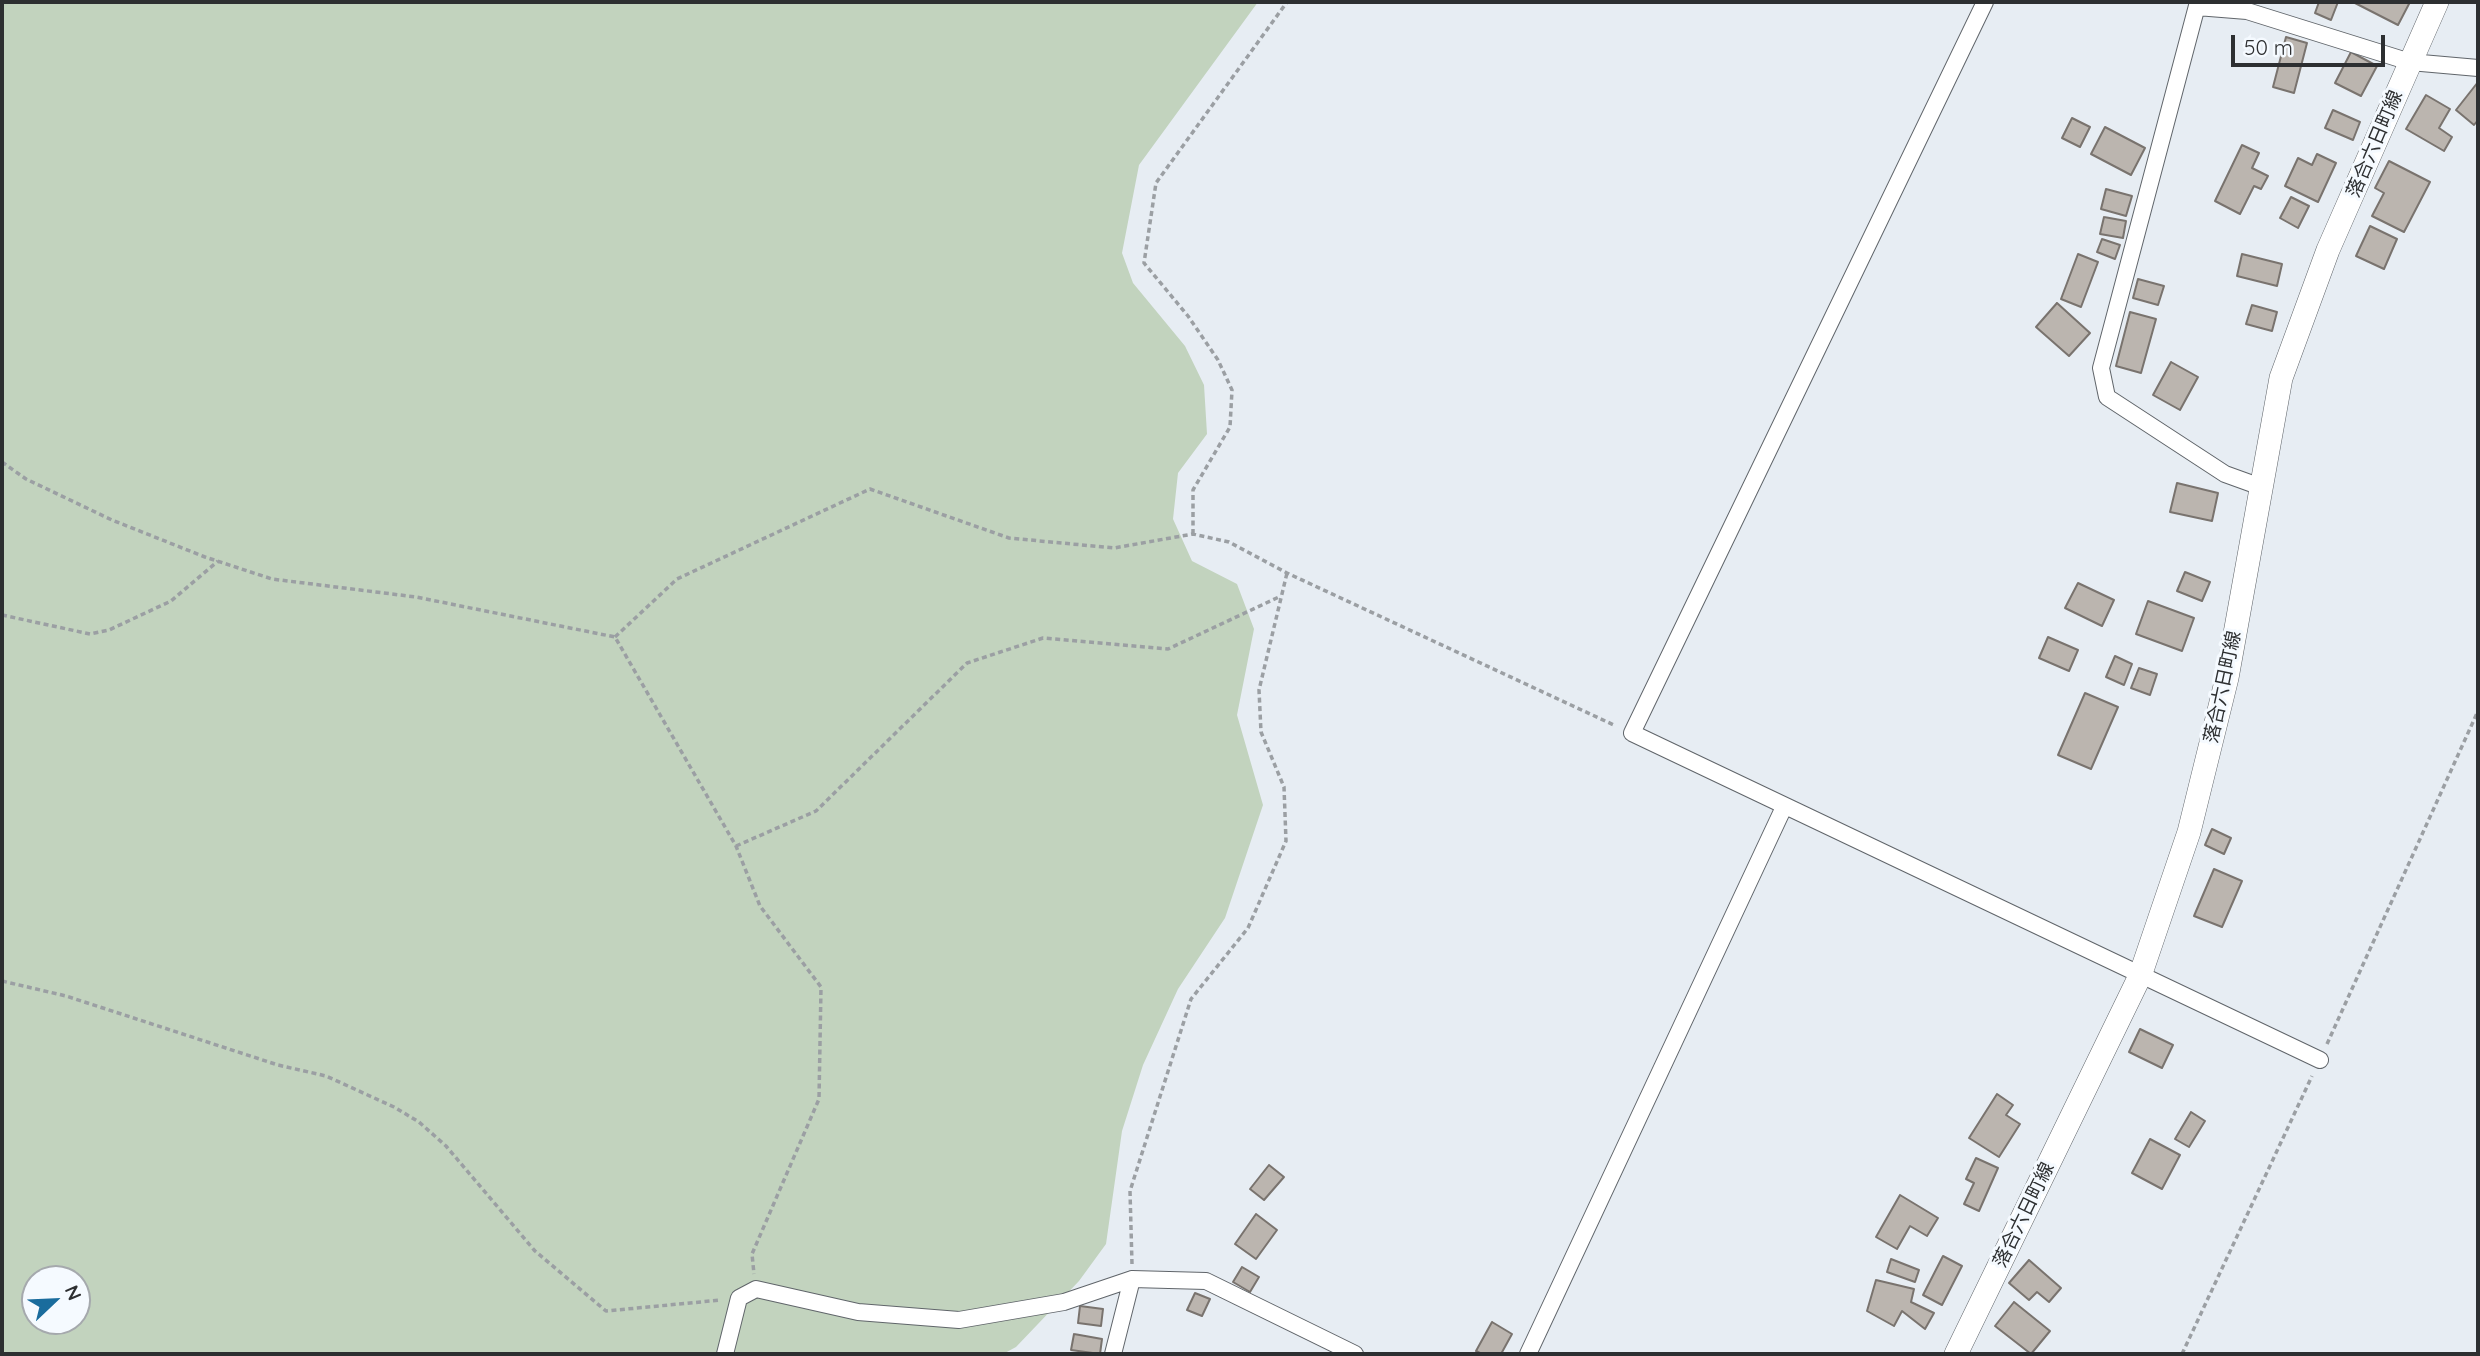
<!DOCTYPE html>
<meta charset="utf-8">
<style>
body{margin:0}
#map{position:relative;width:2480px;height:1356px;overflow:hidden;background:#e7edf3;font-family:Quicksand,sans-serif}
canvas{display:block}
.frame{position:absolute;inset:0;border:4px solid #2d2f31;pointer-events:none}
.north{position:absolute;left:21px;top:1265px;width:70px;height:70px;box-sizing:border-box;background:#f5faff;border:2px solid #a5a9ad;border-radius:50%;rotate:67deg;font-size:19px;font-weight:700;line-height:28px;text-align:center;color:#2d2f31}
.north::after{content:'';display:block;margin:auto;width:24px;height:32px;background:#1a6c9d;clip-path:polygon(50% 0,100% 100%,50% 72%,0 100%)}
.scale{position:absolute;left:2231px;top:35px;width:154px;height:32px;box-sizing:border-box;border:4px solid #2d2f31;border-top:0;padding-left:9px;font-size:21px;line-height:24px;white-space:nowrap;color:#2d2f31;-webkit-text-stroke:5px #f5faff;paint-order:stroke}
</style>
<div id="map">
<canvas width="2480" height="1356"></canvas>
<div class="frame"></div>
<div class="north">N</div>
<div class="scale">50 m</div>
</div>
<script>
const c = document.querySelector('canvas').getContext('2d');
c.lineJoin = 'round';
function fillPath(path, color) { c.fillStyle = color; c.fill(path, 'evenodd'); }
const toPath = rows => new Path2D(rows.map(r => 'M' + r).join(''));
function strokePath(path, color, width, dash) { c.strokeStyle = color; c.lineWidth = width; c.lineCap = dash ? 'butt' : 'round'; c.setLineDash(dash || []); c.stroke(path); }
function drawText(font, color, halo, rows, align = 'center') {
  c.font = font + ' Quicksand,"Noto Sans JP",sans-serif'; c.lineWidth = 6; c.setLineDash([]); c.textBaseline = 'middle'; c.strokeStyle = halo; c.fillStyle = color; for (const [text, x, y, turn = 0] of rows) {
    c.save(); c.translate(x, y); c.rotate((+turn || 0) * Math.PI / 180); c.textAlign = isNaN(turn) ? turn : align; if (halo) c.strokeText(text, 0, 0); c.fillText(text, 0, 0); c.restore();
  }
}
const green = toPath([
 [2,2,1258,2,1139,165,1122,253,1133,283,1185,346,1204,385,1207,434,1178,473,1173,519,1192,561,1237,584,1254,629,1237,715,1263,805,1225,918,1178,989,1143,1065,1122,1131,1106,1244,1079,1281,1016,1347,1003,1354,2,1354],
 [35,1279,77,1279,77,1321,35,1321]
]);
const building = toPath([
 [2319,2,2338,2,2331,20,2315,13,2319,2],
 [2353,2,2410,2,2398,25,2353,2],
 [2286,37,2307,43,2294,93,2273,87,2286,37],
 [2351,52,2377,66,2361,96,2335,83,2351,52],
 [2478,82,2478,120,2474,125,2456,110,2478,82],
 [2426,95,2450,109,2439,128,2452,137,2444,151,2406,129,2426,95],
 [2333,110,2360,122,2353,140,2325,128,2333,110],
 [2072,118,2090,127,2080,147,2062,138,2072,118],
 [2105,127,2145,148,2131,175,2091,154,2105,127],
 [2242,145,2259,153,2252,168,2268,176,2261,189,2254,186,2240,214,2215,201,2242,145],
 [2317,154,2336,163,2318,202,2285,186,2298,158,2312,165,2317,154],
 [2389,161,2430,182,2404,232,2372,216,2384,193,2375,188,2389,161],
 [2106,189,2132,196,2126,216,2101,209,2106,189],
 [2291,197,2309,206,2298,228,2280,218,2291,197],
 [2104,217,2126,221,2123,238,2100,234,2104,217],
 [2370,226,2397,239,2384,269,2356,256,2370,226],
 [2102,239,2120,245,2115,259,2097,252,2102,239],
 [2078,254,2098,262,2081,307,2061,299,2078,254],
 [2242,254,2282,264,2277,286,2237,276,2242,254],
 [2138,279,2164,286,2158,305,2133,298,2138,279],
 [2057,303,2090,333,2069,356,2036,327,2057,303],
 [2252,305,2277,312,2272,331,2246,324,2252,305],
 [2130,312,2156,319,2141,373,2116,366,2130,312],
 [2171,362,2198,377,2180,410,2153,395,2171,362],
 [2177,483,2218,493,2212,521,2170,512,2177,483],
 [2185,572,2210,582,2202,601,2177,591,2185,572],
 [2078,583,2114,600,2102,626,2065,608,2078,583],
 [2148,601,2194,618,2182,651,2136,634,2148,601],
 [2048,637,2078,650,2069,671,2039,658,2048,637],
 [2115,656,2132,664,2124,685,2106,677,2115,656],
 [2139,668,2157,674,2150,695,2131,688,2139,668],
 [2085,693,2118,707,2091,769,2058,755,2085,693],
 [2212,829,2231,838,2224,854,2205,845,2212,829],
 [2214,869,2242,881,2222,927,2194,916,2214,869],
 [2140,1029,2173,1045,2162,1068,2129,1052,2140,1029],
 [1997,1094,2013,1105,2006,1115,2020,1124,1999,1157,1969,1138,1997,1094],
 [2191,1112,2205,1121,2189,1147,2175,1139,2191,1112],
 [2150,1139,2180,1155,2162,1189,2132,1173,2150,1139],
 [1976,1158,1998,1168,1979,1211,1964,1204,1974,1183,1966,1179,1976,1158],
 [1269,1165,1284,1177,1264,1200,1250,1189,1269,1165],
 [1900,1195,1938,1218,1927,1236,1910,1226,1897,1249,1876,1237,1900,1195],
 [1256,1214,1277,1230,1256,1259,1235,1244,1256,1214],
 [1943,1256,1962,1266,1942,1305,1923,1295,1943,1256],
 [1891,1259,1919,1270,1915,1282,1887,1272,1891,1259],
 [2029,1260,2061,1288,2049,1302,2037,1292,2029,1300,2009,1283,2029,1260],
 [1242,1267,1259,1277,1250,1292,1233,1282,1242,1267],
 [1876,1280,1914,1289,1911,1302,1934,1313,1925,1329,1902,1311,1894,1326,1867,1311,1876,1280],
 [1195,1293,1210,1299,1202,1316,1187,1310,1195,1293],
 [2014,1302,2050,1331,2031,1354,1995,1326,2014,1302],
 [1080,1306,1103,1309,1101,1326,1078,1323,1080,1306],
 [1492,1322,1512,1334,1501,1354,1482,1354,1476,1351,1492,1322],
 [1074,1334,1102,1339,1100,1354,1071,1350,1074,1334]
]);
const path = toPath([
 [2,462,26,479,112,520,205,557,272,579,416,597,615,637,736,846,760,906,821,987,819,1099,752,1254,754,1274],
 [1193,534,1193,490,1230,427,1232,390,1218,360,1188,316,1144,263,1156,183,1287,2],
 [2,615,90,634,109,630,171,601,218,561],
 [615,637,677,579,870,489,1009,538,1114,548,1193,534,1229,542,1287,573,1616,726],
 [736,846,816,811,967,663,1043,638,1168,649,1281,596],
 [2,981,66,996,278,1065,326,1076,394,1107,419,1122,446,1146,535,1251,606,1311,721,1300],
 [2327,1044,2478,711],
 [1132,1264,1130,1191,1191,999,1248,928,1286,841,1284,787,1261,732,1259,690,1287,573],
 [2182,1354,2312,1076]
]);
const street = toPath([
 [1985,2,1632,733,2320,1060],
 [2198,2,2101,368,2107,397,2225,474,2261,487],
 [2197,7,2247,11,2410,62,2478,68],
 [725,1354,739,1298,756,1289,858,1312,959,1320,1064,1302,1132,1279,1206,1281,1355,1354],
 [1113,1354,1132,1279],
 [1528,1354,1784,807]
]);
const secondary = toPath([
 [1956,1354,2140,976,2189,832,2227,678,2281,378,2328,250,2437,2]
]);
const streetNames = [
 ["落合六日町線",2375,144,-67],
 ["落合六日町線",2223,687,-78],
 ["落合六日町線",2024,1215,-64]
];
fillPath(green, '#c2d3be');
fillPath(building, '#bbb5af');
strokePath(building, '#79736e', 2);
strokePath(street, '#60656a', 18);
strokePath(secondary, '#60656a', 24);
strokePath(path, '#9b9fa3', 3.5, [5, 3.5]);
strokePath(street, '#fff', 16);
strokePath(secondary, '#fff', 23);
drawText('19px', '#2d2f31', '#f5faff', streetNames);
</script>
